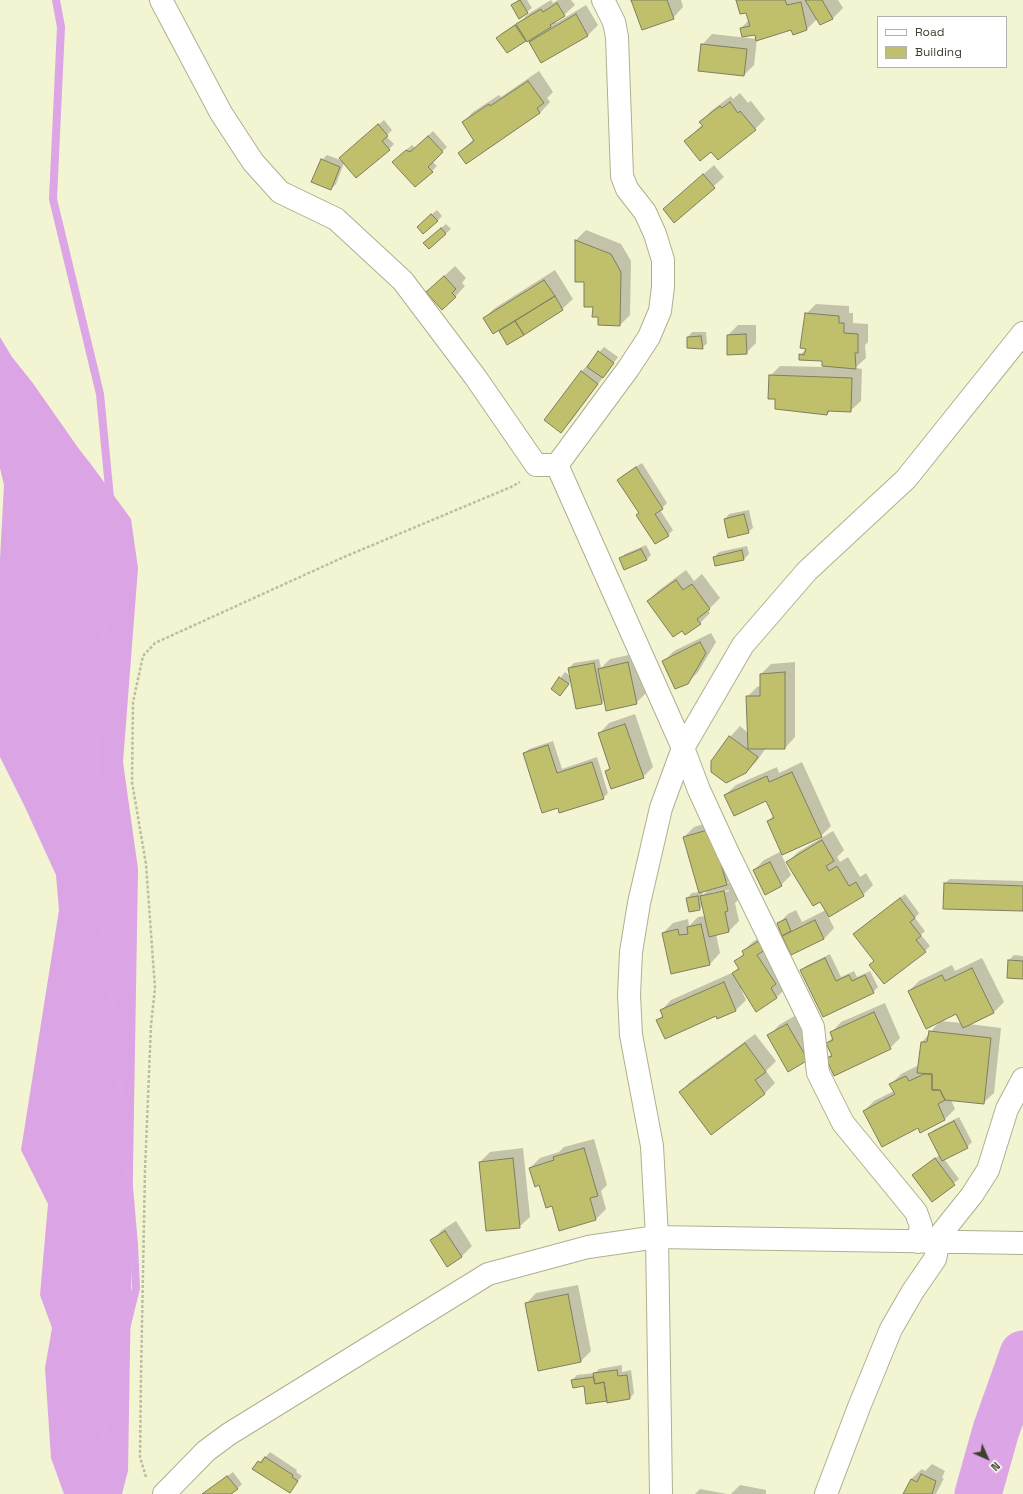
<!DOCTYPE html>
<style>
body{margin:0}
#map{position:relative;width:1023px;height:1494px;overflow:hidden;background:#f3f4d2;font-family:"Space Grotesk",sans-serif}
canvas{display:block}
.legend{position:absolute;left:877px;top:16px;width:130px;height:52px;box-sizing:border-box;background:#fff;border:1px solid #b2b2ad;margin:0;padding:5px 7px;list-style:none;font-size:12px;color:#3e3e31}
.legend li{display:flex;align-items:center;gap:8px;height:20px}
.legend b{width:20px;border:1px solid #b2b2ad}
.north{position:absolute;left:967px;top:1438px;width:40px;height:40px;-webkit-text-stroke:3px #fff;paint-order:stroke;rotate:135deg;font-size:11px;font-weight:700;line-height:16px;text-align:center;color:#3e3e31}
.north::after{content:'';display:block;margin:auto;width:14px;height:18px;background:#3e3e31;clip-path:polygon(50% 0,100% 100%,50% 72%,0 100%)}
</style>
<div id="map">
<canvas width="1023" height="1494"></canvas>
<ul class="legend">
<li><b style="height:5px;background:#fff"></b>Road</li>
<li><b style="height:11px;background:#c0c06c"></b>Building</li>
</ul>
<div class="north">N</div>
</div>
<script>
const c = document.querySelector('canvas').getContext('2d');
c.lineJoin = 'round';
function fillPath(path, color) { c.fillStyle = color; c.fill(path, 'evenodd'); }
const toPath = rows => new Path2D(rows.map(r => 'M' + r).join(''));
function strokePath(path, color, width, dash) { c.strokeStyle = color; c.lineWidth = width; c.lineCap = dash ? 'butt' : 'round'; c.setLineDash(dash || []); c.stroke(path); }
const forest = toPath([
 [0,337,12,357,32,382,79,449,90,463,131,519,138,568,123,762,138,869,128,1471,122,1494,64,1494,51,1458,45,1368,52,1328,40,1295,48,1204,21,1150,59,910,56,875,24,805,0,757,0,559,4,485,0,468]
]);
const shadow = toPath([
 [518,0,527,0,532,8,527,12,512,5],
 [551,0,553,3,558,0,571,0,575,5,564,15,555,21,556,23,586,5,598,25,588,35,541,62,527,39,525,40,497,38,502,33,521,21,528,14],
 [632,0,681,0,683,7,673,18],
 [737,0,838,0,843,8,833,18,820,23,817,19,807,29,793,34,791,28,756,34,741,28,749,20,747,12],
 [712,34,757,39,754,65,744,75,702,45],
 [539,71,553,92,547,98,550,102,540,113,466,163,459,153,474,139,463,122,473,112,499,95,501,97],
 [740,93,748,103,751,101,765,119,755,129,711,151,685,141,703,124,701,122,711,111,731,96,733,99],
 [384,120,392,130,386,136,394,144,389,149,344,163,336,184,331,189,322,160,327,155,343,161,345,153],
 [433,131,447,147,432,161,437,166,432,171,398,157,412,145,415,148],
 [714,165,724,177,674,221,664,209],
 [437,210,442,216,437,221,423,222],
 [446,224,451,229,429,248,430,238],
 [586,230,621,244,631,261,630,315,620,325,599,316,585,281,576,281,576,240],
 [455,266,466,278,462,283,465,286,455,297,438,282],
 [555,270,573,299,562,309,500,331,503,327,484,318,495,308],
 [816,304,849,306,849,313,853,313,853,323,868,324,868,342,865,345,866,358,855,368,862,369,861,401,850,411,831,410,827,414,776,398,770,376,780,366,823,367,823,361,800,355,807,348,806,314],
 [738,325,756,325,756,343,746,353,728,335],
 [692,332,706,332,707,343,702,348,688,337],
 [604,347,618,357,571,421,561,431,581,372],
 [642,463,667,503,660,510,673,530,668,535,637,515,640,512,619,480,623,475],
 [749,510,753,528,748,532,725,519,729,514],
 [646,545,651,555,646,560,620,559,625,554],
 [747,546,749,554,744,559,714,557,719,552],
 [686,570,694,581,702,574,720,598,708,610,710,613,700,623,648,601,658,591],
 [711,633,716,642,698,672,687,683,664,661,674,651],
 [638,653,646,693,636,703,605,700,602,703,571,681,560,695,552,689,565,672,571,677,569,668,574,663,599,659,601,668,610,659],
 [795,662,795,737,785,748,766,748,756,762,745,773,712,762,730,737,740,726,748,733,747,697,757,687,761,686,761,674,771,664],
 [635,714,653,767,643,777,607,771,610,767,599,734,609,723],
 [553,741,562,769,597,757,608,793,603,798,558,807,524,754,529,749],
 [802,762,831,826,821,836,768,821,774,815,767,800,725,795,736,785,777,767,779,773],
 [721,819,737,874,727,883,734,882,738,900,735,903,739,921,729,931,716,934,720,953,710,964,671,972,663,933,673,923,688,919,689,926,698,917,705,916,703,905,700,909,687,898,692,893,700,892,684,837,694,827],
 [709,889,703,895,702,891],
 [729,890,729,891,712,895,712,893],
 [833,831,844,850,837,857,840,862,848,857,860,877,866,873,873,885,863,895,828,916,834,928,824,939,792,954,778,924,788,914,796,910,802,922,826,910,820,900,788,862,798,852],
 [780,852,791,875,781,885,754,870,764,860],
 [950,879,1023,881,1023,910,945,883],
 [905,894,919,913,915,918,925,931,921,935,930,946,925,951,870,965,874,960,859,930],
 [769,931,787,987,776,998,742,988,741,989,746,1000,736,1010,718,1018,716,1015,658,1020,663,1015,661,1011,671,1000,734,972,739,967,736,962,744,953,743,951,754,941],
 [830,954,841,977,854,971,857,977,870,971,878,987,873,992,824,1016,801,970,806,966],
 [1014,955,1023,956,1023,978,1009,960],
 [982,958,1004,1002,994,1012,969,1024,1001,1028,994,1093,983,1103,951,1100,955,1109,945,1119,921,1132,918,1127,864,1111,874,1101,894,1091,890,1085,901,1074,917,1066,919,1070,922,1042,940,1021,909,991,919,981,952,965,955,971],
 [957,1013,962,1023,940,1021],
 [885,1003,900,1038,890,1048,827,1058,832,1054,827,1043,833,1037,831,1033,841,1022],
 [798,1014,818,1049,808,1059,769,1036,779,1025],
 [755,1034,776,1061,766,1071,775,1083,765,1093,711,1133,680,1092,690,1082],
 [959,1117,972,1142,967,1147,944,1159,959,1179,932,1200,918,1170,940,1155,929,1135,934,1130],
 [594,1139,607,1185,601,1191,606,1209,596,1219,552,1205,530,1168,540,1158,559,1152,564,1147],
 [523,1148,530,1217,519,1227,480,1162,490,1152],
 [456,1221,472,1246,462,1256,448,1265,432,1241,442,1230],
 [578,1285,591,1351,581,1361,539,1369,526,1304,536,1293],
 [622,1365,622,1372,631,1370,634,1393,630,1398,572,1380,577,1375,595,1373,599,1369],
 [270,1452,297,1470,296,1472,302,1476,289,1492,254,1469,264,1457,265,1458],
 [932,1464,945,1471,942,1478,944,1478,936,1494,904,1494,911,1479,922,1469,925,1471],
 [233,1472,242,1484,237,1489,230,1494,203,1494],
 [740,1485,766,1490,766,1494,731,1494],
 [700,1489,727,1494,695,1494]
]);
const stream = toPath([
 [56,0,61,27,53,199,100,394,110,498,110,590,99,668,96,756,103,926,114,1012,134,1245,136,1288,106,1410,98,1494]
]);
const river = toPath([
 [978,1494,996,1430,1023,1354]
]);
const building = toPath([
 [520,0,528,13,519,19,511,5,520,0],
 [631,0,667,0,674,19,642,30,631,0],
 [736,0,785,0,787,5,801,2,807,30,793,35,791,30,756,41,755,35,742,37,740,28,750,26,746,13,740,14,736,0],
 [805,0,822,0,833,19,820,25,805,0],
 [557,3,565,16,550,25,551,27,527,42,516,24,541,9,543,12,557,3],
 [576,14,588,36,541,63,529,42,576,14],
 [515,25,526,41,507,53,496,38,515,25],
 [701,44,747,49,744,76,698,71,701,44],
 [528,81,544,103,537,108,540,113,466,164,458,153,474,141,462,122,489,104,490,106,528,81],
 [730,102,738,113,740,111,756,130,718,160,711,152,700,161,684,141,703,126,699,122,720,106,722,108,730,102],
 [378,124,388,136,382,141,390,150,356,178,339,158,378,124],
 [428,136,443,152,428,167,433,172,415,187,392,162,406,150,410,152,428,136],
 [321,159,340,167,331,190,311,182,321,159],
 [703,174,715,188,674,223,663,209,703,174],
 [431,214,438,221,423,234,417,227,431,214],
 [441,228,446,234,429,249,423,243,441,228],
 [575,240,611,254,621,272,620,326,598,325,598,317,592,317,593,307,584,307,584,282,575,282,575,240],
 [444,276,456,289,452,293,456,297,442,310,426,292,444,276],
 [544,280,555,296,493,334,483,318,544,280],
 [555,296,563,310,524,335,515,321,555,296],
 [805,313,839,316,839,323,844,323,844,333,858,334,858,353,855,353,856,369,822,366,822,361,799,360,799,354,804,355,806,349,800,348,805,313],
 [515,321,524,335,507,345,499,331,515,321],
 [746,334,747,354,727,355,727,335,746,334],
 [701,336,703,349,687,348,687,337,701,336],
 [598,351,614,363,603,378,587,367,598,351],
 [581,371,598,384,561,433,544,420,581,371],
 [769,375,852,378,851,412,828,411,827,415,775,409,775,399,768,399,769,375],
 [636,467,663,509,655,514,669,536,655,544,636,515,639,513,617,480,636,467],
 [744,514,749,533,728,538,724,519,744,514],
 [641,549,647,560,624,570,619,558,641,549],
 [742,550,744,560,715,566,713,557,742,550],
 [676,580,683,590,692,584,710,609,697,619,701,624,685,635,682,631,673,637,647,601,676,580],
 [700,642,706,653,688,684,675,689,662,661,700,642],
 [628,662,637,704,606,711,598,669,628,662],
 [594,663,602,704,576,709,568,668,594,663],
 [785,672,785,749,748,749,746,696,760,696,760,674,785,672],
 [559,677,569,684,560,696,551,689,559,677],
 [625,724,644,778,611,789,605,771,610,769,598,733,625,724],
 [729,736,758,757,746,773,726,783,711,772,711,761,729,736],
 [548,745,557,773,592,762,604,799,559,813,558,808,542,813,523,753,548,745],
 [792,772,822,837,782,855,767,821,774,818,766,801,734,816,724,795,767,776,769,782,792,772],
 [711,829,727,885,699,893,683,837,711,829],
 [822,840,834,861,826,866,829,871,837,866,849,886,856,882,864,896,829,917,820,902,813,906,786,862,822,840],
 [770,862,782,886,765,895,753,870,770,862],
 [944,883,1023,886,1023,911,943,909,944,883],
 [724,891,728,911,725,912,729,932,709,937,700,896,724,891],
 [698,896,700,910,689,912,686,898,698,896],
 [900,898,915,918,910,922,921,936,916,940,926,952,884,984,869,965,874,961,853,934,900,898],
 [786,919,791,931,782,936,777,923,786,919],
 [815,920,824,939,791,955,782,936,815,920],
 [701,924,710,965,671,974,662,933,678,929,679,935,688,934,687,927,701,924],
 [759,941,765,950,757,955,776,984,771,988,777,998,756,1012,732,973,739,969,734,961,744,955,742,951,759,941],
 [825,958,836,981,849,975,852,981,865,975,874,993,823,1017,800,970,825,958],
 [1008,960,1023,961,1023,979,1007,978,1008,960],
 [972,968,994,1013,963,1028,956,1014,926,1029,908,991,942,975,945,981,972,968],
 [724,982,736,1011,717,1019,716,1016,665,1039,656,1020,663,1017,660,1010,724,982],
 [874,1012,891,1049,834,1076,826,1058,832,1056,826,1043,833,1040,830,1032,874,1012],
 [787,1024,808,1060,788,1072,767,1035,787,1024],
 [929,1031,991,1038,984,1104,945,1100,940,1090,932,1090,932,1074,917,1073,921,1042,927,1042,929,1031],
 [745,1043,766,1072,755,1080,765,1094,711,1135,679,1092,745,1043],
 [924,1074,932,1074,932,1090,940,1090,945,1100,938,1104,945,1120,920,1133,918,1128,882,1147,863,1111,895,1094,889,1084,906,1076,909,1081,924,1074],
 [954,1121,968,1148,942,1161,928,1134,954,1121],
 [584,1148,598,1196,590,1198,596,1220,559,1231,552,1206,546,1208,539,1185,535,1187,529,1168,554,1160,553,1157,584,1148],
 [513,1158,520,1228,486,1231,479,1162,513,1158],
 [935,1158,955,1185,932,1202,912,1175,935,1158],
 [445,1231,462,1257,447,1267,430,1240,445,1231],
 [568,1294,581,1362,538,1371,525,1303,568,1294],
 [617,1370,618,1376,627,1375,630,1399,607,1403,604,1382,595,1384,593,1373,617,1370],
 [593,1377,595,1384,604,1382,607,1401,586,1404,584,1386,573,1388,571,1380,593,1377],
 [265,1457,293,1475,292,1477,298,1481,290,1493,252,1469,258,1461,261,1463,265,1457],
 [921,1474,936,1481,932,1494,903,1494,911,1479,917,1482,921,1474],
 [227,1476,238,1489,231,1494,202,1494,227,1476]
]);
const path = toPath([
 [146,1477,140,1457,141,1376,145,1170,151,1025,155,988,146,864,132,782,133,702,143,656,155,643,344,557,511,487,520,482]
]);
const minor = toPath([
 [161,0,221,113,253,162,280,192,336,219,403,281,476,378,536,465,557,465],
 [557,465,683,748,699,790,728,853,813,1027,818,1073,843,1123,916,1212,921,1226,918,1242],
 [557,465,628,369,649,337,660,311,663,287,663,260,655,234,645,212,627,189,622,176,617,37,614,22,603,0],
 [164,1494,206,1451,229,1434,488,1274,588,1247,657,1237,1023,1243],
 [661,1494,657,1237,652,1146,631,1035,629,995,631,952,639,903,661,808,683,748,743,645,807,571,906,479,1023,333],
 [826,1494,859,1407,891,1329,913,1291,935,1259,940,1235,972,1195,988,1170,1007,1109,1023,1079]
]);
fillPath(forest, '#dba4e4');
fillPath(shadow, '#0003');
strokePath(stream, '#dca5e5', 8);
strokePath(river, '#dca5e5', 47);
fillPath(building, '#c0c06c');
strokePath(building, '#7d7e5f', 1);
strokePath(minor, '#afb090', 24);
strokePath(path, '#bcbda1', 2.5, [3, 2]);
strokePath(minor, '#fff', 22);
</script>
